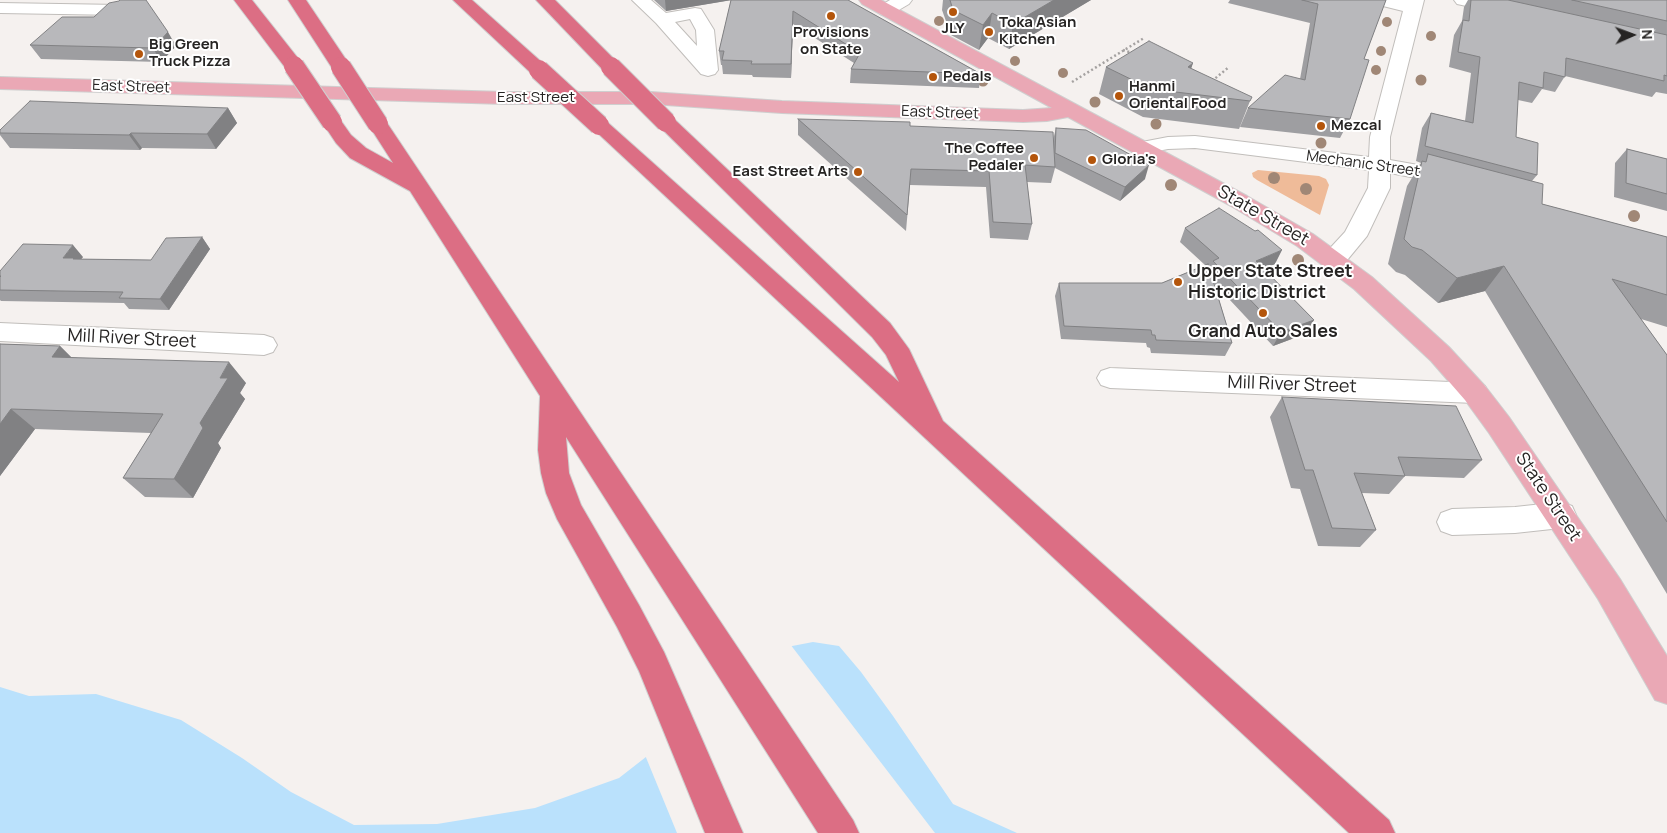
<!DOCTYPE html>
<style>
body{margin:0}
#map{position:relative;width:1667px;height:833px;overflow:hidden;background:#f5f1ef;font-family:Manrope,sans-serif}
canvas{display:block}
.north{position:absolute;left:1607px;top:10px;width:50px;height:50px;-webkit-text-stroke:4px #fff;paint-order:stroke;rotate:88deg;font-size:14px;font-weight:700;line-height:20px;text-align:center;color:#262423}
.north::after{content:'';display:block;margin:auto;width:18px;height:22px;background:#262423;clip-path:polygon(50% 0,100% 100%,50% 72%,0 100%)}
</style>
<div id="map">
<canvas width="1667" height="833"></canvas>
<div class="north">N</div>
</div>
<script>
const c = document.querySelector('canvas').getContext('2d');
c.lineJoin = 'round';
function fillPath(path, color) { c.fillStyle = color; c.fill(path, 'evenodd'); }
const toPath = rows => new Path2D(rows.map(r => 'M' + r).join(''));
function strokePath(path, color, width, dash) { c.strokeStyle = color; c.lineWidth = width; c.lineCap = dash ? 'butt' : 'round'; c.setLineDash(dash || []); c.stroke(path); }
function drawText(font, color, halo, rows, align = 'center') {
  c.font = font + ' Manrope,sans-serif'; c.lineWidth = 4; c.setLineDash([]); c.textBaseline = 'middle'; c.strokeStyle = halo; c.fillStyle = color; for (const [text, x, y, turn = 0] of rows) {
    c.save(); c.translate(x, y); c.rotate((+turn || 0) * Math.PI / 180); c.textAlign = isNaN(turn) ? turn : align; if (halo) c.strokeText(text, 0, 0); c.fillText(text, 0, 0); c.restore();
  }
}
const green = toPath([
 [1258,170,1319,176,1326,179,1329,185,1320,215,1257,180,1253,177,1252,173]
]);
const water = toPath([
 [813,642,839,646,861,672,893,716,953,804,1017,833,0,833,0,687,29,696,96,694,181,720,242,758,291,792,354,825,437,824,535,808,619,778,787,647]
]);
const pier = toPath([
 [790,644,935,833,677,833,645,755,786,645]
]);
const path = toPath([
 [1123,50,1132,53],
 [1212,81,1229,67],
 [1072,82,1144,38]
]);
const minor = toPath([
 [632,0,651,0,666,13,695,8,701,9,714,30,718,70,715,74,708,76,701,74,656,23,632,0],
 [690,19,696,30,697,46,675,22,690,19],
 [890,0,912,0,909,4,892,14,886,15,880,14,877,10,880,6,890,0],
 [1372,0,1424,0,1390,137,1390,160,1452,171,1460,173,1463,178,1460,183,1452,185,1390,173,1390,188,1367,236,1348,259,1340,265,1332,267,1324,265,1320,259,1345,232,1368,188,1369,170,1195,148,1168,149,1142,154,1135,153,1131,148,1135,143,1142,142,1168,137,1195,136,1369,157,1370,137,1403,11,1375,4,1372,0],
 [1454,0,1487,0,1510,5,1513,9,1510,13,1504,14,1457,4,1454,0],
 [0,3,120,5,126,6,129,10,126,14,120,15,0,13,0,3],
 [0,323,264,335,273,338,277,345,273,352,264,355,0,341,0,323],
 [1110,368,1475,383,1485,386,1488,393,1485,400,1475,403,1110,388,1101,385,1097,378,1101,371,1110,368],
 [1561,502,1572,506,1576,515,1572,524,1561,528,1515,533,1452,535,1441,531,1437,522,1441,513,1452,509,1515,507,1561,502]
]);
const major = toPath([
 [859,0,881,0,1247,196,1313,234,1372,277,1449,347,1485,386,1509,417,1620,579,1667,656,1667,704,1655,700,1598,599,1489,433,1465,400,1431,361,1354,289,1297,246,1231,206,1068,117,1047,121,1023,122,782,113,651,104,505,104,0,89,0,77,505,92,651,92,782,101,1023,110,1052,108,862,4,859,0]
]);
const highway = toPath([
 [234,0,252,0,301,62,304,66,301,70,294,72,287,70,234,0],
 [288,0,306,0,351,67,348,71,341,73,334,71,288,0],
 [453,0,472,0,546,66,549,70,546,74,539,76,532,74,453,0],
 [536,0,555,0,618,63,621,67,618,71,611,73,604,71,536,0],
 [332,116,339,118,351,135,366,148,393,163,368,124,371,120,378,118,385,120,853,820,859,833,818,833,566,437,569,473,581,505,639,605,664,652,743,833,705,833,639,671,617,627,557,519,546,493,541,473,538,450,540,396,410,191,350,158,336,143,322,122,325,118,332,116],
 [666,116,673,118,890,323,909,349,943,421,1389,820,1395,833,1349,833,589,125,592,121,599,119,606,121,899,382,886,355,872,337,659,126,656,122,659,118,666,116]
]);
const highwayBridge = toPath([
 [294,66,332,122],
 [341,67,378,124],
 [611,67,666,122],
 [539,70,599,125]
]);
const trees = [
 [939,21,5],
 [1387,22,5],
 [1431,36,5],
 [1381,51,5],
 [1015,61,5],
 [1376,70,5],
 [1063,73,5],
 [1421,80,5.5],
 [983,81,5.5],
 [1095,102,5.5],
 [1156,124,5.5],
 [1321,143,5.5],
 [1274,178,6],
 [1171,185,6],
 [1306,189,6],
 [1634,216,6],
 [1298,260,6]
];
const wall = toPath([
 [654,0,848,0,981,74,979,88,850,83,851,69,854,63,793,24,791,78,753,77,752,75,723,74,722,65,721,65,719,51,731,0,666,11],
 [943,0,1091,0,1009,49,988,38,979,50,951,35,942,10],
 [1230,0,1386,0,1364,59,1350,119,1340,138,1240,127,1248,108,1300,79,1310,23,1228,3],
 [1468,0,1667,0,1667,94,1656,92,1652,97,1565,76,1555,92,1542,89,1532,103,1518,100,1516,137,1537,175,1532,181,1542,204,1667,237,1667,327,1641,319,1667,355,1667,594,1485,291,1438,303,1405,275,1396,272,1388,264,1407,186,1421,163,1416,161,1422,128,1431,113,1465,121,1471,73,1449,67,1454,35,1462,21,1464,7],
 [30,45,176,46,161,62,41,59],
 [1193,63,1191,68,1250,101,1239,129,1143,117,1099,94,1106,67],
 [228,108,237,123,216,149,142,148,140,150,10,148,0,135,0,130],
 [798,119,1053,140,1056,128,1145,179,1120,201,1055,168,1051,183,1027,182,1032,224,1028,240,990,238,986,187,910,185,906,231,798,135],
 [1627,149,1667,159,1667,211,1614,197,1615,163],
 [1185,228,1275,264,1264,269,1314,320,1305,334,1273,346,1214,283,1232,343,1225,356,1151,353,1150,348,1147,347,1146,343,1061,339,1055,296,1059,283,1162,283,1205,265,1180,242],
 [202,237,210,249,169,310,129,309,124,303,1,301,0,300,0,271,83,257,81,259,151,260],
 [0,344,60,346,71,357,246,383,240,393,245,399,218,443,221,448,193,498,145,497,123,478,151,433,35,429,0,476],
 [1282,397,1482,460,1464,478,1405,476,1389,494,1362,493,1376,530,1360,547,1318,546,1300,489,1291,488,1270,417]
]);
const shadedWall = toPath([
 [665,0,732,0,666,11],
 [1054,0,1091,0,1009,49,1013,24],
 [793,11,793,24,791,78,791,64],
 [992,13,988,38,979,50,983,25],
 [168,32,176,46,161,62,153,48],
 [1193,63,1184,90,1188,67],
 [228,108,237,123,216,149,207,134],
 [131,133,142,148,140,150,129,135],
 [1149,165,1145,179,1120,201,1125,187],
 [202,237,210,249,169,310,160,299],
 [73,245,83,257,78,263,63,258],
 [1282,250,1275,264,1249,275,1256,261],
 [1504,266,1485,291,1438,303,1457,278],
 [1314,320,1305,334,1273,346,1281,332],
 [60,346,81,367,52,357],
 [229,362,246,383,240,393,245,399,218,443,221,448,193,498,174,479,200,423,220,378],
 [11,409,35,429,0,476,0,424]
]);
const building = toPath([
 [120,0,146,0,168,32,153,48,30,45,62,17,94,17,109,3,119,1,120,0],
 [731,0,848,0,981,74,851,69,860,53,793,11,791,64,751,64,752,61,722,60,724,51,719,51,731,0],
 [950,0,1054,0,1013,24,992,13,983,25,953,10,950,0],
 [1302,0,1386,0,1364,59,1369,60,1350,119,1248,108,1285,75,1305,80,1318,4,1302,0],
 [1471,0,1508,0,1667,35,1667,76,1664,75,1664,81,1566,58,1565,77,1544,72,1543,88,1519,82,1516,137,1538,143,1537,175,1425,146,1431,113,1473,123,1480,57,1458,52,1463,20,1469,21,1471,0],
 [1572,0,1667,0,1667,21,1572,0],
 [1149,41,1193,63,1188,67,1252,97,1250,101,1151,89,1106,67,1149,41],
 [30,101,228,108,207,134,131,133,129,135,0,133,0,130,30,101],
 [798,119,910,122,910,126,1053,132,1055,167,1025,165,1032,224,993,222,989,171,911,169,907,215,798,119],
 [1056,128,1086,130,1149,165,1125,187,1055,153,1056,128],
 [1627,149,1667,159,1667,194,1626,183,1627,149],
 [1428,154,1543,184,1542,204,1667,237,1667,295,1612,279,1667,355,1667,522,1504,266,1457,278,1422,250,1412,247,1404,239,1422,161,1426,162,1428,154],
 [1219,208,1255,231,1258,230,1282,250,1256,261,1314,320,1281,332,1213,261,1219,258,1185,228,1219,208],
 [202,237,160,299,119,298,123,292,0,290,0,277,1,276,0,276,0,271,23,244,73,245,63,258,74,258,73,259,151,260,166,238,202,237],
 [1208,264,1232,343,1156,340,1155,335,1152,335,1151,330,1064,326,1059,283,1162,283,1208,264],
 [0,344,60,346,52,357,229,362,220,378,228,378,200,423,203,428,174,479,123,478,163,414,11,409,0,424,0,344],
 [1282,397,1456,406,1482,460,1398,457,1405,476,1354,473,1376,530,1332,528,1313,470,1305,470,1282,397]
]);
const markers = [
 [953,12,5,"#b4550b"],
 [831,16,5,"#b4550b"],
 [989,32,5,"#b4550b"],
 [139,54,5,"#b4550b"],
 [933,77,5,"#b4550b"],
 [1119,96,5,"#b4550b"],
 [1321,126,5,"#b4550b"],
 [1034,158,5,"#b4550b"],
 [1092,160,5,"#b4550b"],
 [858,172,5,"#b4550b"],
 [1178,282,5,"#b4550b"],
 [1263,313,5,"#b4550b"]
];
const farPoinames = [
 ["Toka Asian",999,23],
 ["Kitchen",999,40],
 ["JLY",953,29,"center"],
 ["Provisions",831,33,"center"],
 ["on State",831,50,"center"],
 ["Big Green",149,45],
 ["Truck Pizza",149,62],
 ["Pedals",943,77],
 ["Hanmi",1129,87],
 ["Oriental Food",1129,104],
 ["Mezcal",1331,126],
 ["The Coffee",1024,149,"right"],
 ["Pedaler",1024,166,"right"],
 ["Gloria's",1102,160],
 ["East Street Arts",848,172,"right"]
];
const farStreetnames = [
 ["East Street",131,87,2],
 ["East Street",536,98],
 ["East Street",940,113,2],
 ["Mechanic Street",1363,164,8]
];
const streetNames = [
 ["State Street",1263,216,30],
 ["Mill River Street",132,339,3],
 ["Mill River Street",1292,385,2],
 ["State Street",1548,497,56]
];
const poiNames = [
 ["Upper State Street",1188,272],
 ["Historic District",1188,293],
 ["Grand Auto Sales",1263,332,"center"]
];
fillPath(green, '#efbb99');
fillPath(water, '#bae1fc');
fillPath(pier, '#f5f1ef');
strokePath(minor, '#c1bebb', 2);
strokePath(major, '#cfcfcf', 2);
strokePath(highway, '#cfcfcf', 2);
strokePath(path, '#a5a2a1', 2.5, [2, 2.5]);
fillPath(minor, '#fff');
fillPath(major, '#eaa8b5');
fillPath(highway, '#dc6e84');
strokePath(highwayBridge, '#cfcfcf', 22, []);
strokePath(highwayBridge, '#dc6e84', 20);
c.fillStyle = '#a08776';
for (const [x, y, r] of trees) { c.beginPath(); c.arc(x, y, r, 0, 2 * Math.PI); c.fill(); }
fillPath(wall, '#9e9ea1');
fillPath(shadedWall, '#818183');
fillPath(building, '#b8b8bb');
strokePath(building, '#818183', 1);
for (const [x, y, r, color] of markers) { const dot = new Path2D(); dot.arc(x, y, r, 0, 2 * Math.PI); c.fillStyle = color; c.fill(dot); strokePath(dot, '#fff', 2); }
drawText('bold 15px', '#262423', '#fff', farPoinames, 'left');
drawText('15px', '#262423', '#fff', farStreetnames);
drawText('18px', '#262423', '#fff', streetNames);
drawText('bold 18px', '#262423', '#fff', poiNames, 'left');
</script>
